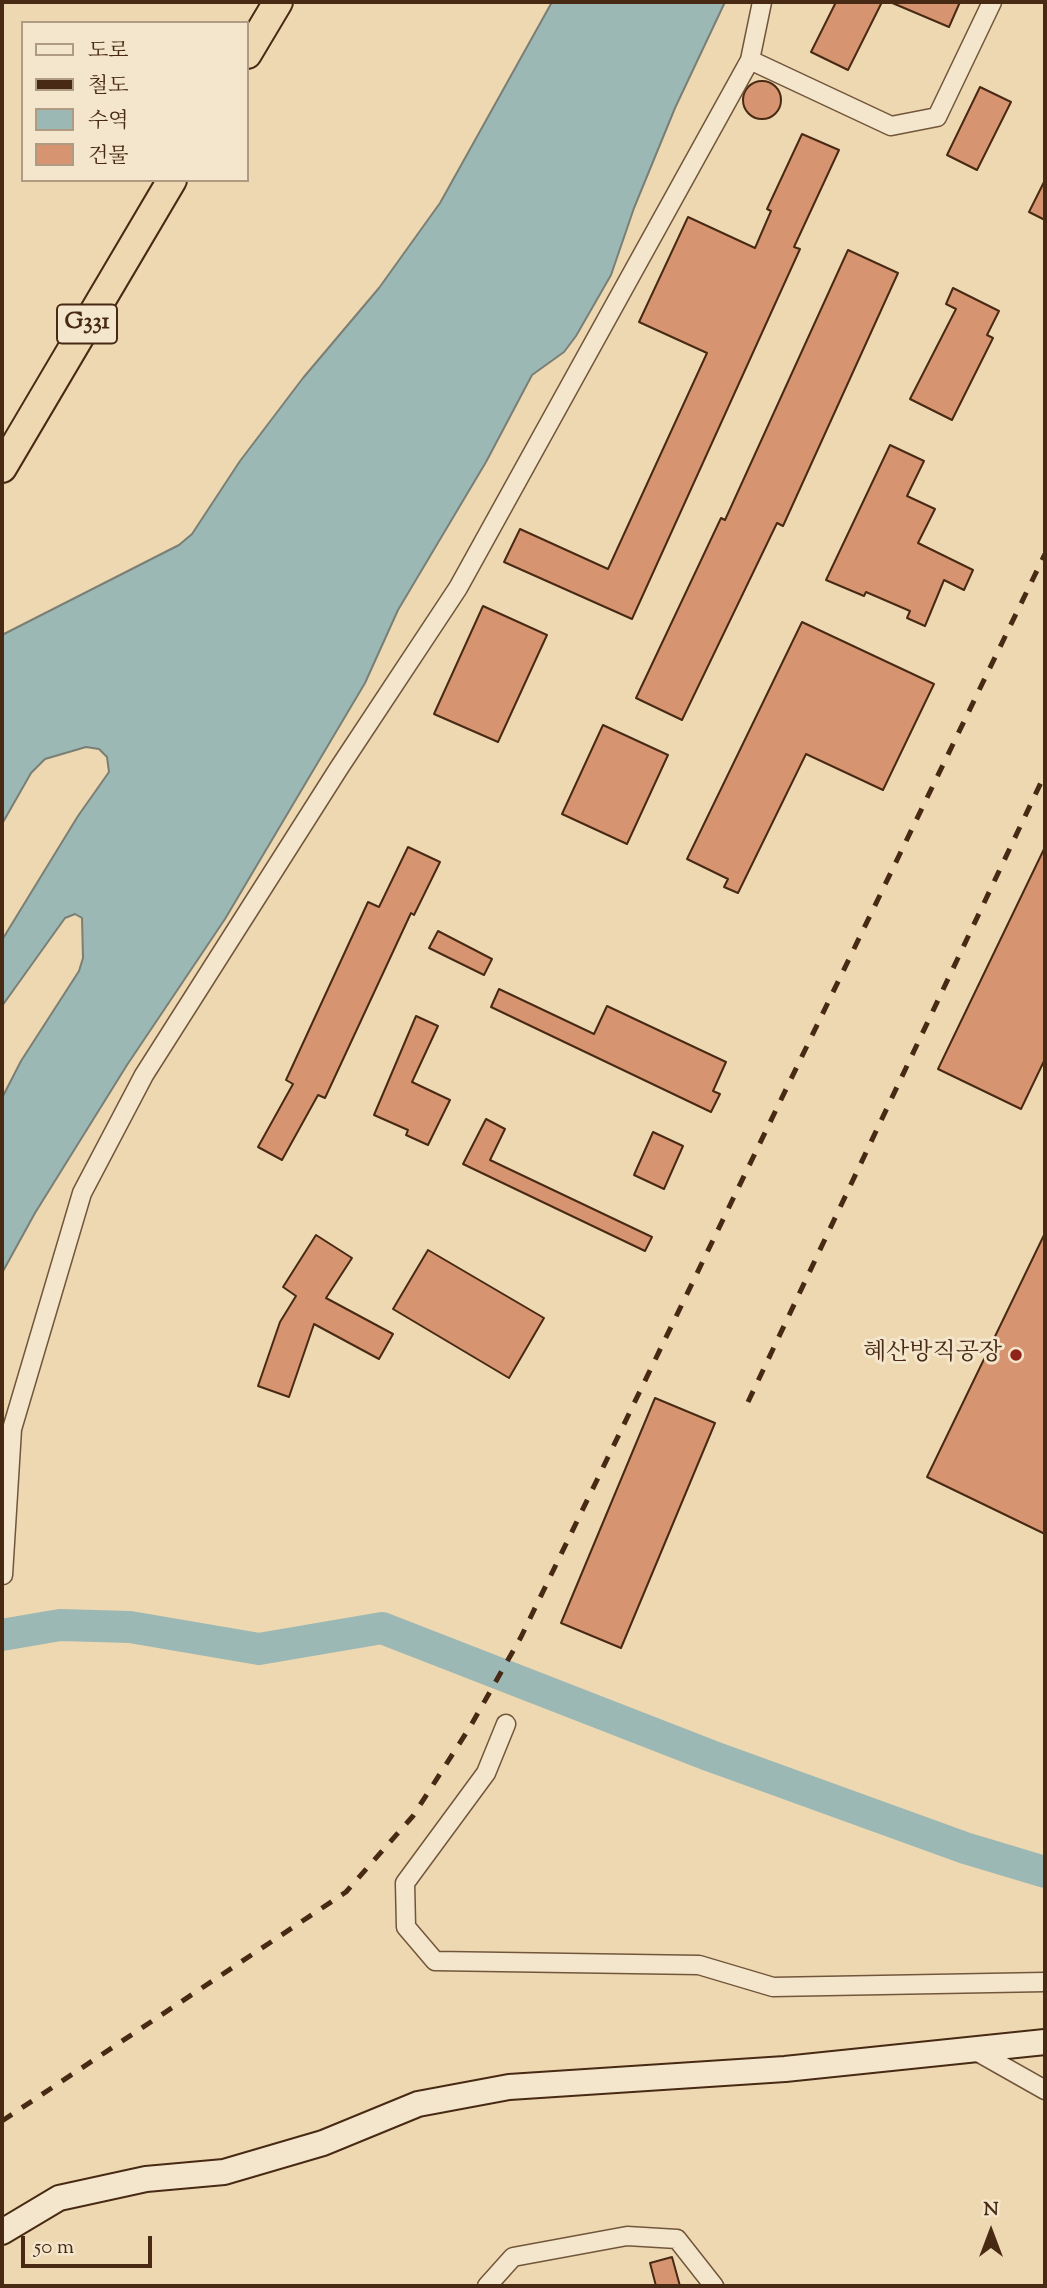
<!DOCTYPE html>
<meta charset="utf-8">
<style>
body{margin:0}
#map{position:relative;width:1047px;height:2288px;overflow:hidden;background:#eed8b1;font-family:"Sorts Mill Goudy","Noto Serif KR",serif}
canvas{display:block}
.frame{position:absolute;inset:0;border:4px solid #482a14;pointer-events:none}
.legend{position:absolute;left:21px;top:21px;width:228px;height:161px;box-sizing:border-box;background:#f4e6cc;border:2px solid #af9b82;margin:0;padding:9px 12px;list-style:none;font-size:21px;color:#482a14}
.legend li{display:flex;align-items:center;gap:14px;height:35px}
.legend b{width:35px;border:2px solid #af9b82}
.north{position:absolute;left:956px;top:2197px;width:70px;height:70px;-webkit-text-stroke:5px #f4e6cc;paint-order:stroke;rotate:0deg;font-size:19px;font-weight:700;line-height:28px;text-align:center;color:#482a14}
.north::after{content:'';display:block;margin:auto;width:24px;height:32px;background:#482a14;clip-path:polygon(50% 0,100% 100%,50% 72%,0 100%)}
.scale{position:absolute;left:21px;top:2236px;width:131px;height:32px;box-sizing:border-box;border:4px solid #482a14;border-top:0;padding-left:9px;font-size:21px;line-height:24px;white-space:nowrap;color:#482a14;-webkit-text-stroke:5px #f4e6cc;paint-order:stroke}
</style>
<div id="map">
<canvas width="1047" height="2288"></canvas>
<div class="frame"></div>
<ul class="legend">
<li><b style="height:9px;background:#f4e6cc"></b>도로</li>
<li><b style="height:9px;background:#482a14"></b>철도</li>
<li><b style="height:19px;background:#9cb8b5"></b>수역</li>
<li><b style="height:19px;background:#d69470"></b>건물</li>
</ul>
<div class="north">N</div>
<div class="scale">50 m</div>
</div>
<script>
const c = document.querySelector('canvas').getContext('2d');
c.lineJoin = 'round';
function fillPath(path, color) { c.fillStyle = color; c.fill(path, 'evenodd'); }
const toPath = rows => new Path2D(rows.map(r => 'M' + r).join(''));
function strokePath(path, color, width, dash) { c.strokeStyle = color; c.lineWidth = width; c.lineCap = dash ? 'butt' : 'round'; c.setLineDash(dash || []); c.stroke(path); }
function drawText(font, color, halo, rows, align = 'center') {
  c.font = font + ' "Sorts Mill Goudy","Noto Serif KR",serif'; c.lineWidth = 6; c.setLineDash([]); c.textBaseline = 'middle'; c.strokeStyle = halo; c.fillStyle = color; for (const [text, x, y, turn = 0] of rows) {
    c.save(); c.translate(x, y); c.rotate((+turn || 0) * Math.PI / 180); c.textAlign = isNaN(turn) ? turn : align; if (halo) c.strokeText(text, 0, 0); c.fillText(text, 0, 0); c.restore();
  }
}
const water = toPath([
 [552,2,725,2,675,108,634,208,611,275,576,336,564,352,532,375,486,462,398,610,365,683,225,919,127,1065,35,1213,2,1273,2,1098,21,1061,79,971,83,958,82,918,75,914,65,918,2,1006,2,940,78,816,109,772,107,757,99,749,86,747,45,759,31,773,2,824,2,635,179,545,192,534,240,461,303,378,379,288,440,203,552,2]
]);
const river = toPath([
 [2,1635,60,1625,130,1627,259,1649,382,1628,711,1756,965,1848,1045,1872]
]);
const building = toPath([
 [836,2,882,2,848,70,811,52,836,2],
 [890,2,960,2,949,27,890,2],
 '743 100a19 19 0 1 1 38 0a19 19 0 1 1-38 0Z',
 [980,87,1011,102,977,170,947,155,980,87],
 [802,134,839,150,794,247,800,249,632,619,504,562,520,529,608,569,707,353,639,322,688,217,755,248,771,211,767,209,802,134],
 [1045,180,1045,220,1029,212,1045,180],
 [848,250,898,273,783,526,777,523,682,720,636,698,721,518,725,520,848,250],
 [953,288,999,311,987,335,993,338,952,420,910,399,956,309,946,304,953,288],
 [890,445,924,461,907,496,935,509,918,543,973,570,964,590,944,580,925,626,907,618,910,611,866,592,864,596,826,580,890,445],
 [483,606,547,635,498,742,434,714,483,606],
 [802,622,934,684,883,790,806,754,738,893,724,887,728,879,687,859,802,622],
 [603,725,668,755,627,844,562,814,603,725],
 [408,847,440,862,414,915,411,913,325,1098,318,1095,282,1160,258,1147,293,1084,286,1080,368,902,379,907,408,847],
 [1045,847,1045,1059,1021,1109,938,1069,1045,847],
 [438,931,492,959,484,975,429,948,438,931],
 [499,989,594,1034,607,1006,726,1062,713,1091,720,1094,711,1112,491,1007,499,989],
 [416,1016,438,1026,412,1082,450,1100,428,1145,406,1135,408,1130,374,1115,416,1016],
 [486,1119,505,1129,490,1160,652,1237,645,1251,463,1164,486,1119],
 [653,1132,683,1146,664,1189,634,1175,653,1132],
 [1045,1233,1045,1534,927,1477,1045,1233],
 [316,1235,352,1258,326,1298,393,1334,379,1359,314,1324,289,1397,258,1386,280,1322,296,1296,283,1287,316,1235],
 [428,1250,544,1318,509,1378,393,1309,428,1250],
 [655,1398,715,1423,621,1648,561,1623,655,1398],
 [672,2257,680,2286,656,2286,650,2263,672,2257]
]);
const minor = toPath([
 [750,60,891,126,937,117,992,2],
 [3,1575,12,1429,82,1193,144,1075,339,768,458,588,750,60,762,2],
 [506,1724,486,1773,405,1883,406,1927,435,1961,699,1965,773,1987,1045,1982],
 [976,2051,1045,2090],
 [487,2286,513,2257,627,2236,677,2239,714,2286]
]);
const secondary = toPath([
 [2,2232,59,2198,146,2179,224,2172,323,2143,418,2104,509,2087,785,2069,1045,2042]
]);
const trunk = toPath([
 [247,54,278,2],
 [2,468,172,180]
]);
const rail = toPath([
 [748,1402,1045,774],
 [2,2121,346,1892,413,1816,470,1727,521,1637,1045,554]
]);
const markers = [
 [1016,1355,7,"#8f2418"]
];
const shields = [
 [87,324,60]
];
const shieldNames = [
 ["G331",87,324]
];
const poiNames = [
 ["혜산방직공장",1002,1355]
];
fillPath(water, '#9cb8b5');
strokePath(water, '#7a7f75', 2);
strokePath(river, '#9cb8b5', 32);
fillPath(building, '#d69470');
strokePath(building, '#482a14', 2);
strokePath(minor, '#72563b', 21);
strokePath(secondary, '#482a14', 28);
strokePath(trunk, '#482a14', 32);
strokePath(minor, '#f4e6cc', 18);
strokePath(secondary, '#f4e6cc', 24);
strokePath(trunk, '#eed8b1', 28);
strokePath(rail, '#482a14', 5, [12, 12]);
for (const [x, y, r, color] of markers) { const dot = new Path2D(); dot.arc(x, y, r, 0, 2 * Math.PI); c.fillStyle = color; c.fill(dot); strokePath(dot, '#f4e6cc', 2.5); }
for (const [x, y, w] of shields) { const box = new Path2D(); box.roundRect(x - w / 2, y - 19.5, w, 39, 5); c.fillStyle = '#f4e6cc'; c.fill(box); strokePath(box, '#482a14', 2); }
drawText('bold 23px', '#482a14', null, shieldNames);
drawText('24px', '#482a14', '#f4e6cc', poiNames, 'right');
</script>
